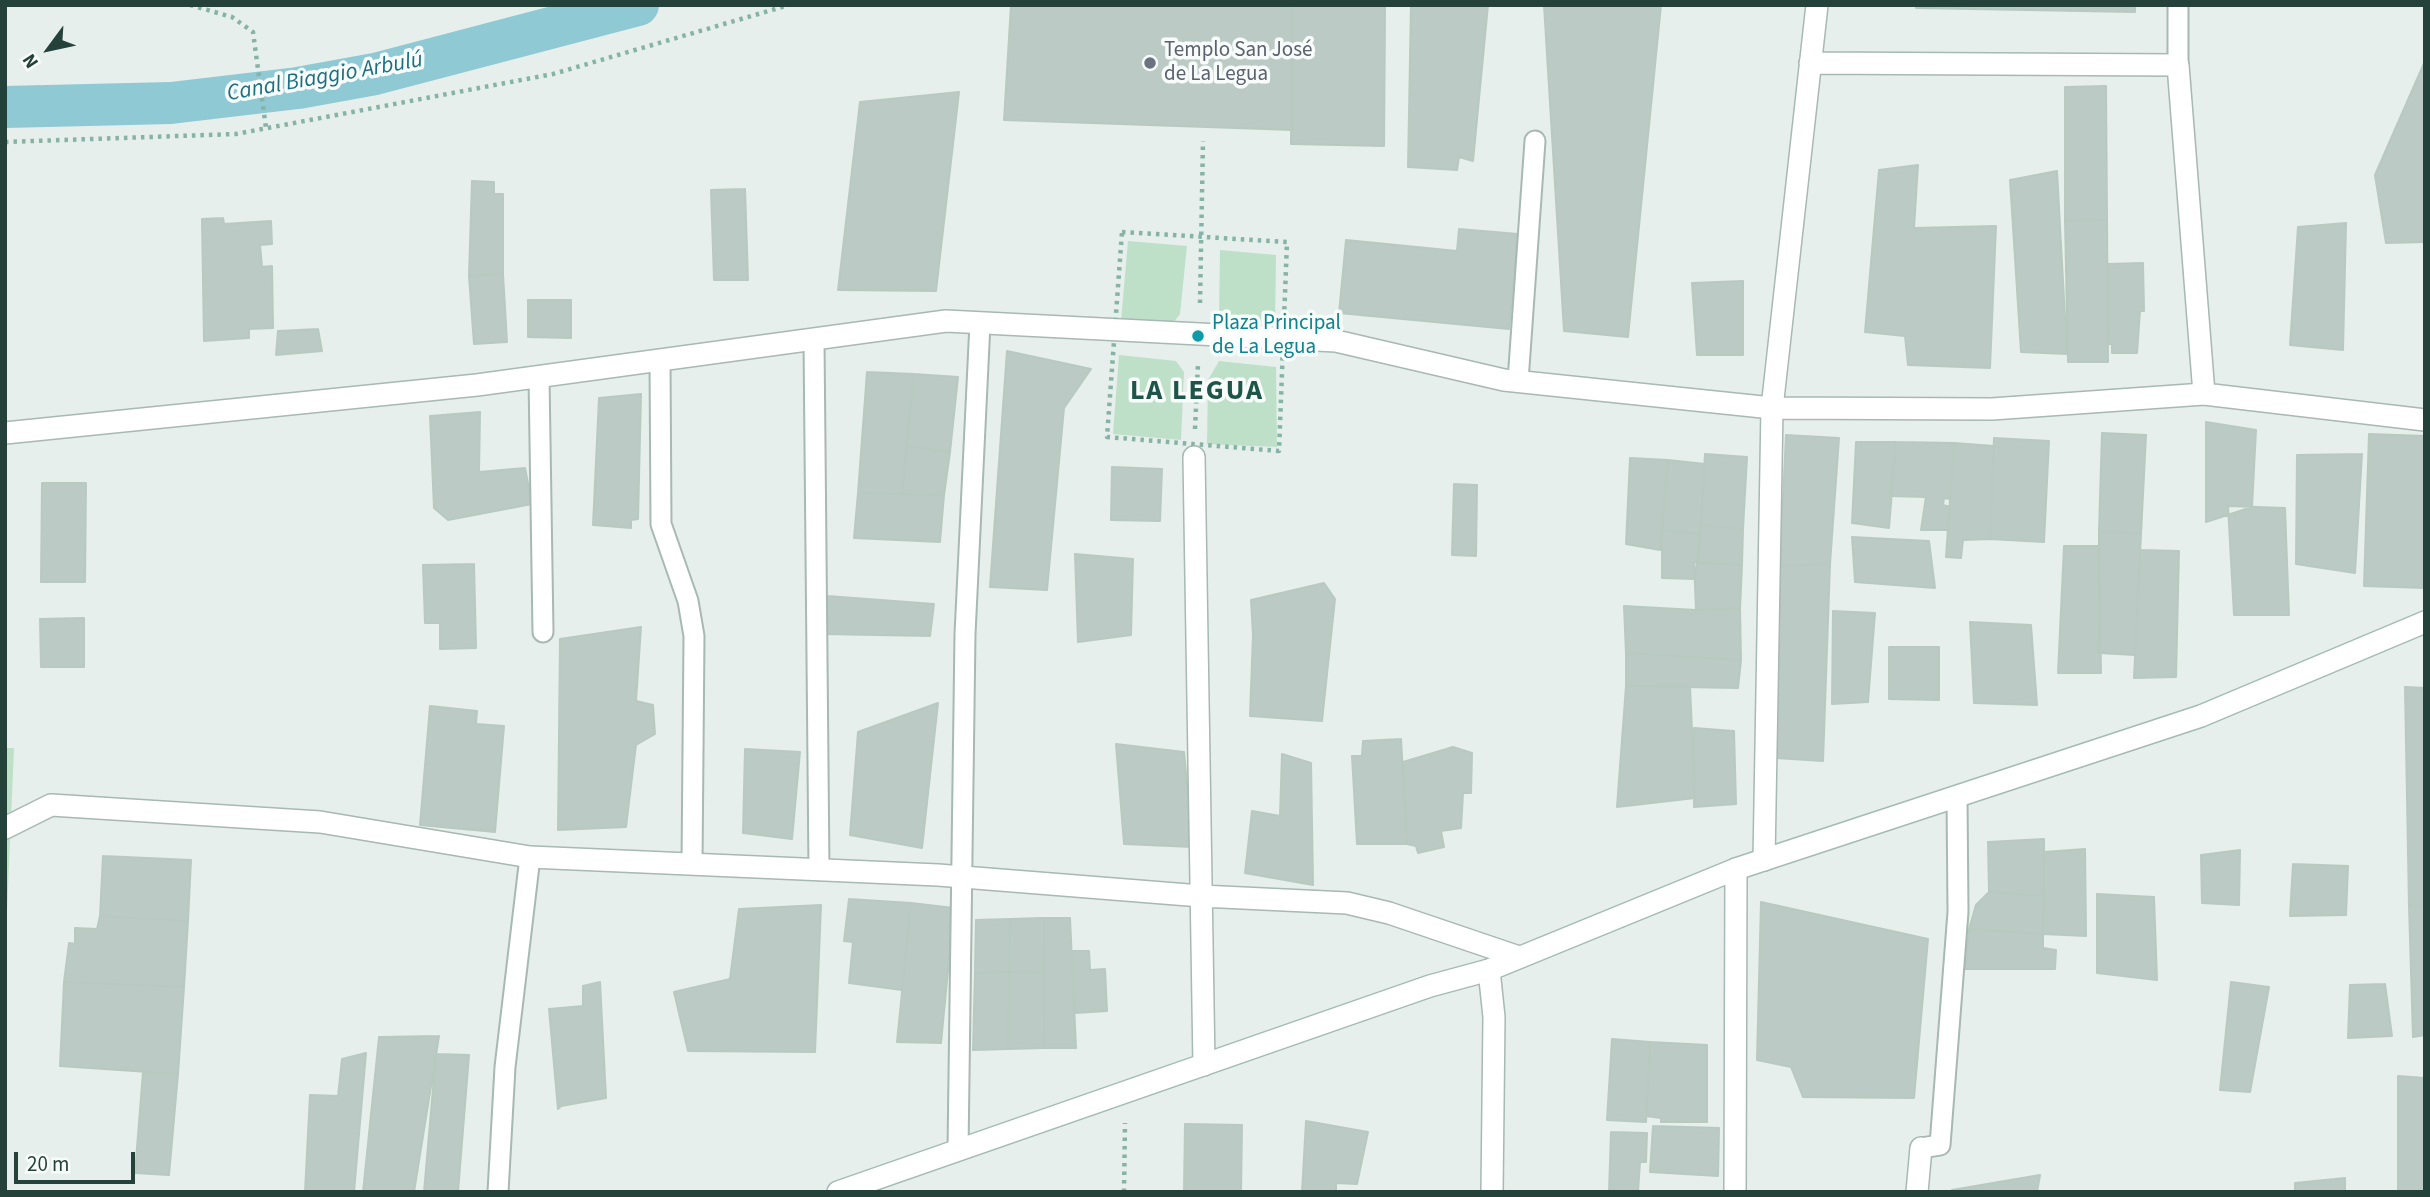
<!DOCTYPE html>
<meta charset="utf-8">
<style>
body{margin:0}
#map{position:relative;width:2430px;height:1197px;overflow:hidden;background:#e6efeb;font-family:"Source Sans 3",sans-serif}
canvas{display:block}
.frame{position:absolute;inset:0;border:7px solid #24423a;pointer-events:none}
.north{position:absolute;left:14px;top:14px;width:70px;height:70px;-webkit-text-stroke:5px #f7fbf9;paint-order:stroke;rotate:237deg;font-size:19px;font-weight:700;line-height:28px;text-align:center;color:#24423a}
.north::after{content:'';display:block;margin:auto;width:24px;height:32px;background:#24423a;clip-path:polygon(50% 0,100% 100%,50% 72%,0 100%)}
.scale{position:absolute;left:14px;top:1152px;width:121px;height:32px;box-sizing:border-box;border:4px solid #24423a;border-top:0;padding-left:9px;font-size:21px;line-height:24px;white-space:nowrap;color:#24423a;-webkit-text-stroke:5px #f7fbf9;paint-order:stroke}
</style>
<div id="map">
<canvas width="2430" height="1197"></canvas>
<div class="frame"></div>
<div class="north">N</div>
<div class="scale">20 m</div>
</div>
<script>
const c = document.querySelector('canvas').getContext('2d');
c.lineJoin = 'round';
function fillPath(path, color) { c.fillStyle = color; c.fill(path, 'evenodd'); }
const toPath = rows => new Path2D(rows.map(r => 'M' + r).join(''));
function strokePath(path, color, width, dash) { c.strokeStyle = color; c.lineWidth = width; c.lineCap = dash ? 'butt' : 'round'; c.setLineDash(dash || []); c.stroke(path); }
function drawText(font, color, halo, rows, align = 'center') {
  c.font = font + ' "Source Sans 3",sans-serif'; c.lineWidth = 7; c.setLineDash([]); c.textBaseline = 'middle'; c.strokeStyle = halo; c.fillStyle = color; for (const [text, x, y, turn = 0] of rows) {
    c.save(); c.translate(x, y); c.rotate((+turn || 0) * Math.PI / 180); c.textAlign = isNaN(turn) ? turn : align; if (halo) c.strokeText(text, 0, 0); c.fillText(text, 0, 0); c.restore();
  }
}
const green = toPath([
 [1128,241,1187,246,1180,314,1171,326,1121,321],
 [1220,250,1276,255,1275,326,1228,325,1219,318],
 [1119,355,1176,361,1184,372,1181,440,1113,434],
 [1219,361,1276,367,1277,447,1207,444,1208,380],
 [5,748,14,748,5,958]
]);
const canal = toPath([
 [5,107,171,103,298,88,375,74,638,5]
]);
const building = toPath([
 [1011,5,1292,5,1293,130,1004,120,1011,5],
 [1292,5,1385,5,1384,146,1291,144,1292,5],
 [1411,5,1488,5,1473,161,1459,157,1457,170,1408,167,1411,5],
 [1544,5,1661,5,1628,337,1564,331,1544,5],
 [1916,5,2135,5,2135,12,1916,8,1916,5],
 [2425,61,2425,242,2386,243,2375,175,2425,61],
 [2106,86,2107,220,2065,221,2065,87,2106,86],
 [959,92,936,291,838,290,860,102,959,92],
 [1918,165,1914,228,1996,226,1990,368,1908,365,1905,336,1865,332,1879,170,1918,165],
 [2057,171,2067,354,2021,352,2010,180,2057,171],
 [472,181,494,182,494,194,503,194,503,274,469,276,472,181],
 [745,189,748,280,714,280,711,190,745,189],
 [223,218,224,224,271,221,272,244,260,245,262,267,272,266,273,328,249,329,249,338,204,341,202,219,223,218],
 [2107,220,2108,362,2068,362,2065,221,2107,220],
 [2346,223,2343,350,2290,345,2298,227,2346,223],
 [1459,229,1518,234,1509,329,1339,313,1346,240,1457,251,1459,229],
 [2143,263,2144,311,2140,311,2137,353,2112,353,2112,344,2109,344,2108,264,2143,263],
 [503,274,507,342,474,344,469,276,503,274],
 [1743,281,1743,355,1697,355,1692,283,1743,281],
 [528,300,571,300,571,338,528,337,528,300],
 [318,329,322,351,276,355,278,331,318,329],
 [1007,351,1091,369,1064,408,1047,590,990,587,1007,351],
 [867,372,914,374,902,494,858,493,867,372],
 [914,374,958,377,950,452,906,446,914,374],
 [641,394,638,519,631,520,631,528,593,525,599,398,641,394],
 [480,412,479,472,525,468,532,504,448,520,434,508,430,416,480,412],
 [2206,422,2256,430,2252,507,2206,522,2206,422],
 [2102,433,2146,435,2141,534,2099,531,2102,433],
 [2369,434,2425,436,2425,588,2364,586,2369,434],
 [1786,435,1839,438,1830,564,1780,566,1786,435],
 [1994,438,2049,441,2044,542,1990,539,1994,438],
 [1856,442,1896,442,1889,528,1852,523,1856,442],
 [1896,442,1954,443,1950,499,1944,498,1943,505,1950,507,1948,530,1921,530,1926,497,1890,496,1896,442],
 [1954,443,1994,446,1990,539,1963,540,1961,558,1946,557,1954,443],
 [906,446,950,452,944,495,902,494,906,446],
 [1705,454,1747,457,1743,529,1701,525,1705,454],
 [2362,454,2355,573,2296,564,2297,455,2362,454],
 [1630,458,1668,460,1660,550,1626,544,1630,458],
 [1668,460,1705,464,1700,534,1662,530,1668,460],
 [1112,467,1162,469,1160,521,1111,520,1112,467],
 [42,483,86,483,85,582,41,582,42,483],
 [1454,484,1477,485,1476,556,1452,555,1454,484],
 [858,493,944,495,940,542,854,538,858,493],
 [2228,506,2285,508,2289,615,2234,615,2228,506],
 [1701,525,1743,529,1742,565,1698,563,1701,525],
 [1662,530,1700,534,1695,579,1662,578,1662,530],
 [2099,531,2141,534,2135,655,2099,653,2099,531],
 [1852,537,1929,541,1935,588,1855,582,1852,537],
 [2064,546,2099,546,2101,673,2058,673,2064,546],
 [2140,550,2179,551,2176,677,2134,678,2140,550],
 [1075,554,1133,559,1131,635,1078,642,1075,554],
 [1694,562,1742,565,1740,609,1696,610,1694,562],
 [474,564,476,648,440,649,440,623,425,623,423,565,474,564],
 [1830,564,1823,761,1776,758,1780,566,1830,564],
 [1324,583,1335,599,1322,721,1250,716,1253,635,1251,600,1324,583],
 [827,596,934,604,930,636,824,634,827,596],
 [1624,606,1696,610,1740,608,1741,660,1626,653,1624,606],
 [1833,611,1875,613,1868,702,1832,704,1833,611],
 [84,618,84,667,41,667,40,619,84,618],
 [1970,622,2031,625,2037,705,1974,703,1970,622],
 [641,627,636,701,653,705,655,734,636,745,626,827,558,830,560,639,641,627],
 [1889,647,1939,647,1939,700,1889,699,1889,647],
 [1626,653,1741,660,1738,688,1626,686,1626,653],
 [1626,686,1690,686,1695,798,1617,807,1626,686],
 [2405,687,2425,688,2425,905,2409,906,2405,687],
 [938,703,922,848,850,835,858,732,938,703],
 [430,706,477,711,476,724,504,726,495,832,420,825,430,706],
 [1694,728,1734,731,1736,804,1694,807,1694,728],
 [1401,739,1407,844,1357,844,1352,756,1362,756,1363,741,1401,739],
 [1116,744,1184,752,1193,847,1124,844,1116,744],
 [1453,747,1472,753,1471,793,1463,793,1461,828,1441,831,1444,847,1418,853,1416,846,1407,844,1403,762,1453,747],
 [745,749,800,752,792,839,743,833,745,749],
 [1282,754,1311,763,1313,885,1245,873,1252,811,1280,816,1282,754],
 [2044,839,2044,896,1989,892,1988,842,2044,839],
 [2085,849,2086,936,2043,934,2044,852,2085,849],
 [2240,850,2239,905,2202,903,2201,855,2240,850],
 [103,856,191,860,188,921,100,916,103,856],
 [2293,864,2348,866,2346,915,2290,916,2293,864],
 [1989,892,2044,896,2043,934,1969,929,1976,905,1989,892],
 [2097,894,2154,897,2157,980,2097,973,2097,894],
 [849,899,911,903,902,990,849,983,853,942,844,941,849,899],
 [1761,902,1928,939,1914,1098,1803,1097,1791,1067,1757,1060,1761,902],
 [911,903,954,908,941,1043,897,1042,911,903],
 [821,905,815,1052,688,1051,674,992,730,979,739,909,821,905],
 [2425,905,2425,1035,2413,1037,2409,906,2425,905],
 [100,916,188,921,184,987,64,982,69,943,75,944,75,928,97,929,100,916],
 [1044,918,1070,918,1076,1048,1044,1048,1044,918],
 [1044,918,1045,973,1009,972,1010,919,1044,918],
 [1010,919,1009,972,975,973,976,920,1010,919],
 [1969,929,2043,934,2043,948,2056,950,2055,969,1965,969,1969,929],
 [1071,951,1089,951,1090,970,1105,969,1107,1011,1075,1013,1071,951],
 [1009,972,1045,973,1044,1048,1008,1049,1009,972],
 [1009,972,1008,1049,973,1050,975,973,1009,972],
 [64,982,184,987,178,1074,60,1066,64,982],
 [600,982,606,1098,561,1106,558,1109,549,1009,583,1006,583,986,600,982],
 [2231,982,2269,987,2250,1092,2220,1090,2231,982],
 [2385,984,2392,1036,2348,1038,2350,985,2385,984],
 [439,1036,414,1192,363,1192,379,1037,439,1036],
 [1612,1039,1650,1042,1646,1122,1607,1120,1612,1039],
 [1650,1042,1707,1045,1707,1122,1661,1122,1661,1118,1646,1116,1650,1042],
 [366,1053,354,1192,305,1192,310,1095,338,1096,342,1059,366,1053],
 [436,1054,469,1055,458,1192,424,1192,436,1054],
 [143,1072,178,1074,169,1175,135,1173,143,1072],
 [2398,1076,2425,1078,2425,1192,2398,1192,2398,1076],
 [1306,1121,1368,1132,1357,1184,1336,1183,1336,1192,1302,1192,1306,1121],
 [1185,1124,1242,1125,1241,1192,1184,1192,1185,1124],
 [1653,1126,1719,1128,1718,1176,1650,1172,1653,1126],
 [1611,1132,1647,1133,1646,1162,1640,1162,1638,1192,1609,1192,1611,1132],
 [2040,1175,2037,1192,1952,1192,1952,1190,2040,1175],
 [2345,1178,2345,1192,2295,1192,2295,1183,2345,1178]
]);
const path = toPath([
 [190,5,232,17,253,32,266,128],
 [5,142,236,134,553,74,789,5],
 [1122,232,1287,242,1279,451,1107,437,1122,232],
 [1200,303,1203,141],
 [1195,429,1198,364],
 [1124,1192,1125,1123]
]);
const service = toPath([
 [2178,5,2178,65],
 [814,340,819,870],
 [660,360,661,524,688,601,694,636,692,864],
 [539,377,543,632],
 [1518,381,1535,141],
 [1921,1148,1940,1145,1958,912,1957,796],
 [958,1150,965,634,980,323],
 [498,1192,505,1067,530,857]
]);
const minor = toPath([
 [1810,63,2178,65,2204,394],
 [5,433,477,385,946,321,1336,341,1504,380,1772,408,1992,409,2204,394,2425,420],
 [1194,457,1204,1065],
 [5,828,51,805,320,822,530,857,938,875,1201,896,1347,903,1389,913,1516,956],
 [1764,860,1772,408,1817,5],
 [1489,970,1494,1017,1492,1192],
 [1735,1192,1736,869],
 [1917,1192,1921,1148]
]);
const secondary = toPath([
 [838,1192,1430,986,1489,970,1736,869,2201,716,2425,622]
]);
const markers = [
 [1150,63,7,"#6b7280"],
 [1198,336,7,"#0f9aa8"]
];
const worshipNames = [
 ["Templo San José",1164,51],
 ["de La Legua",1164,75]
];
const cultureNames = [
 ["Plaza Principal",1212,324],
 ["de La Legua",1212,348]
];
const waterNames = [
 ["Canal Biaggio Arbulú",325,78,-10]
];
const districtNames = [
 ["LA LEGUA",1197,393]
];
fillPath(green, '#bfe0c8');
strokePath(canal, '#8ec9d4', 42);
fillPath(building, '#bbcac4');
strokePath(building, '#b8c9c2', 2);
strokePath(service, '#a8b8b2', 23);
strokePath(minor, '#a8b8b2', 24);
strokePath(secondary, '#a4bbb3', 24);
strokePath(path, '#86b3a5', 4.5, [3.5, 5]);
strokePath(service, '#fff', 19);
strokePath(minor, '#fff', 21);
strokePath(secondary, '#fff', 21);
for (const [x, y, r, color] of markers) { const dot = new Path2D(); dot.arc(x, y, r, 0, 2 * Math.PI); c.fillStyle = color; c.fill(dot); strokePath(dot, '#f7fbf9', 2.5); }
drawText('21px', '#5b616d', '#f7fbf9', worshipNames, 'left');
drawText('21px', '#0d838f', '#f7fbf9', cultureNames, 'left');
drawText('italic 23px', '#1c6f80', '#f7fbf9', waterNames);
c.letterSpacing = '2px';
drawText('bold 28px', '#1f5548', '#f7fbf9', districtNames);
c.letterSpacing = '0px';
</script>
